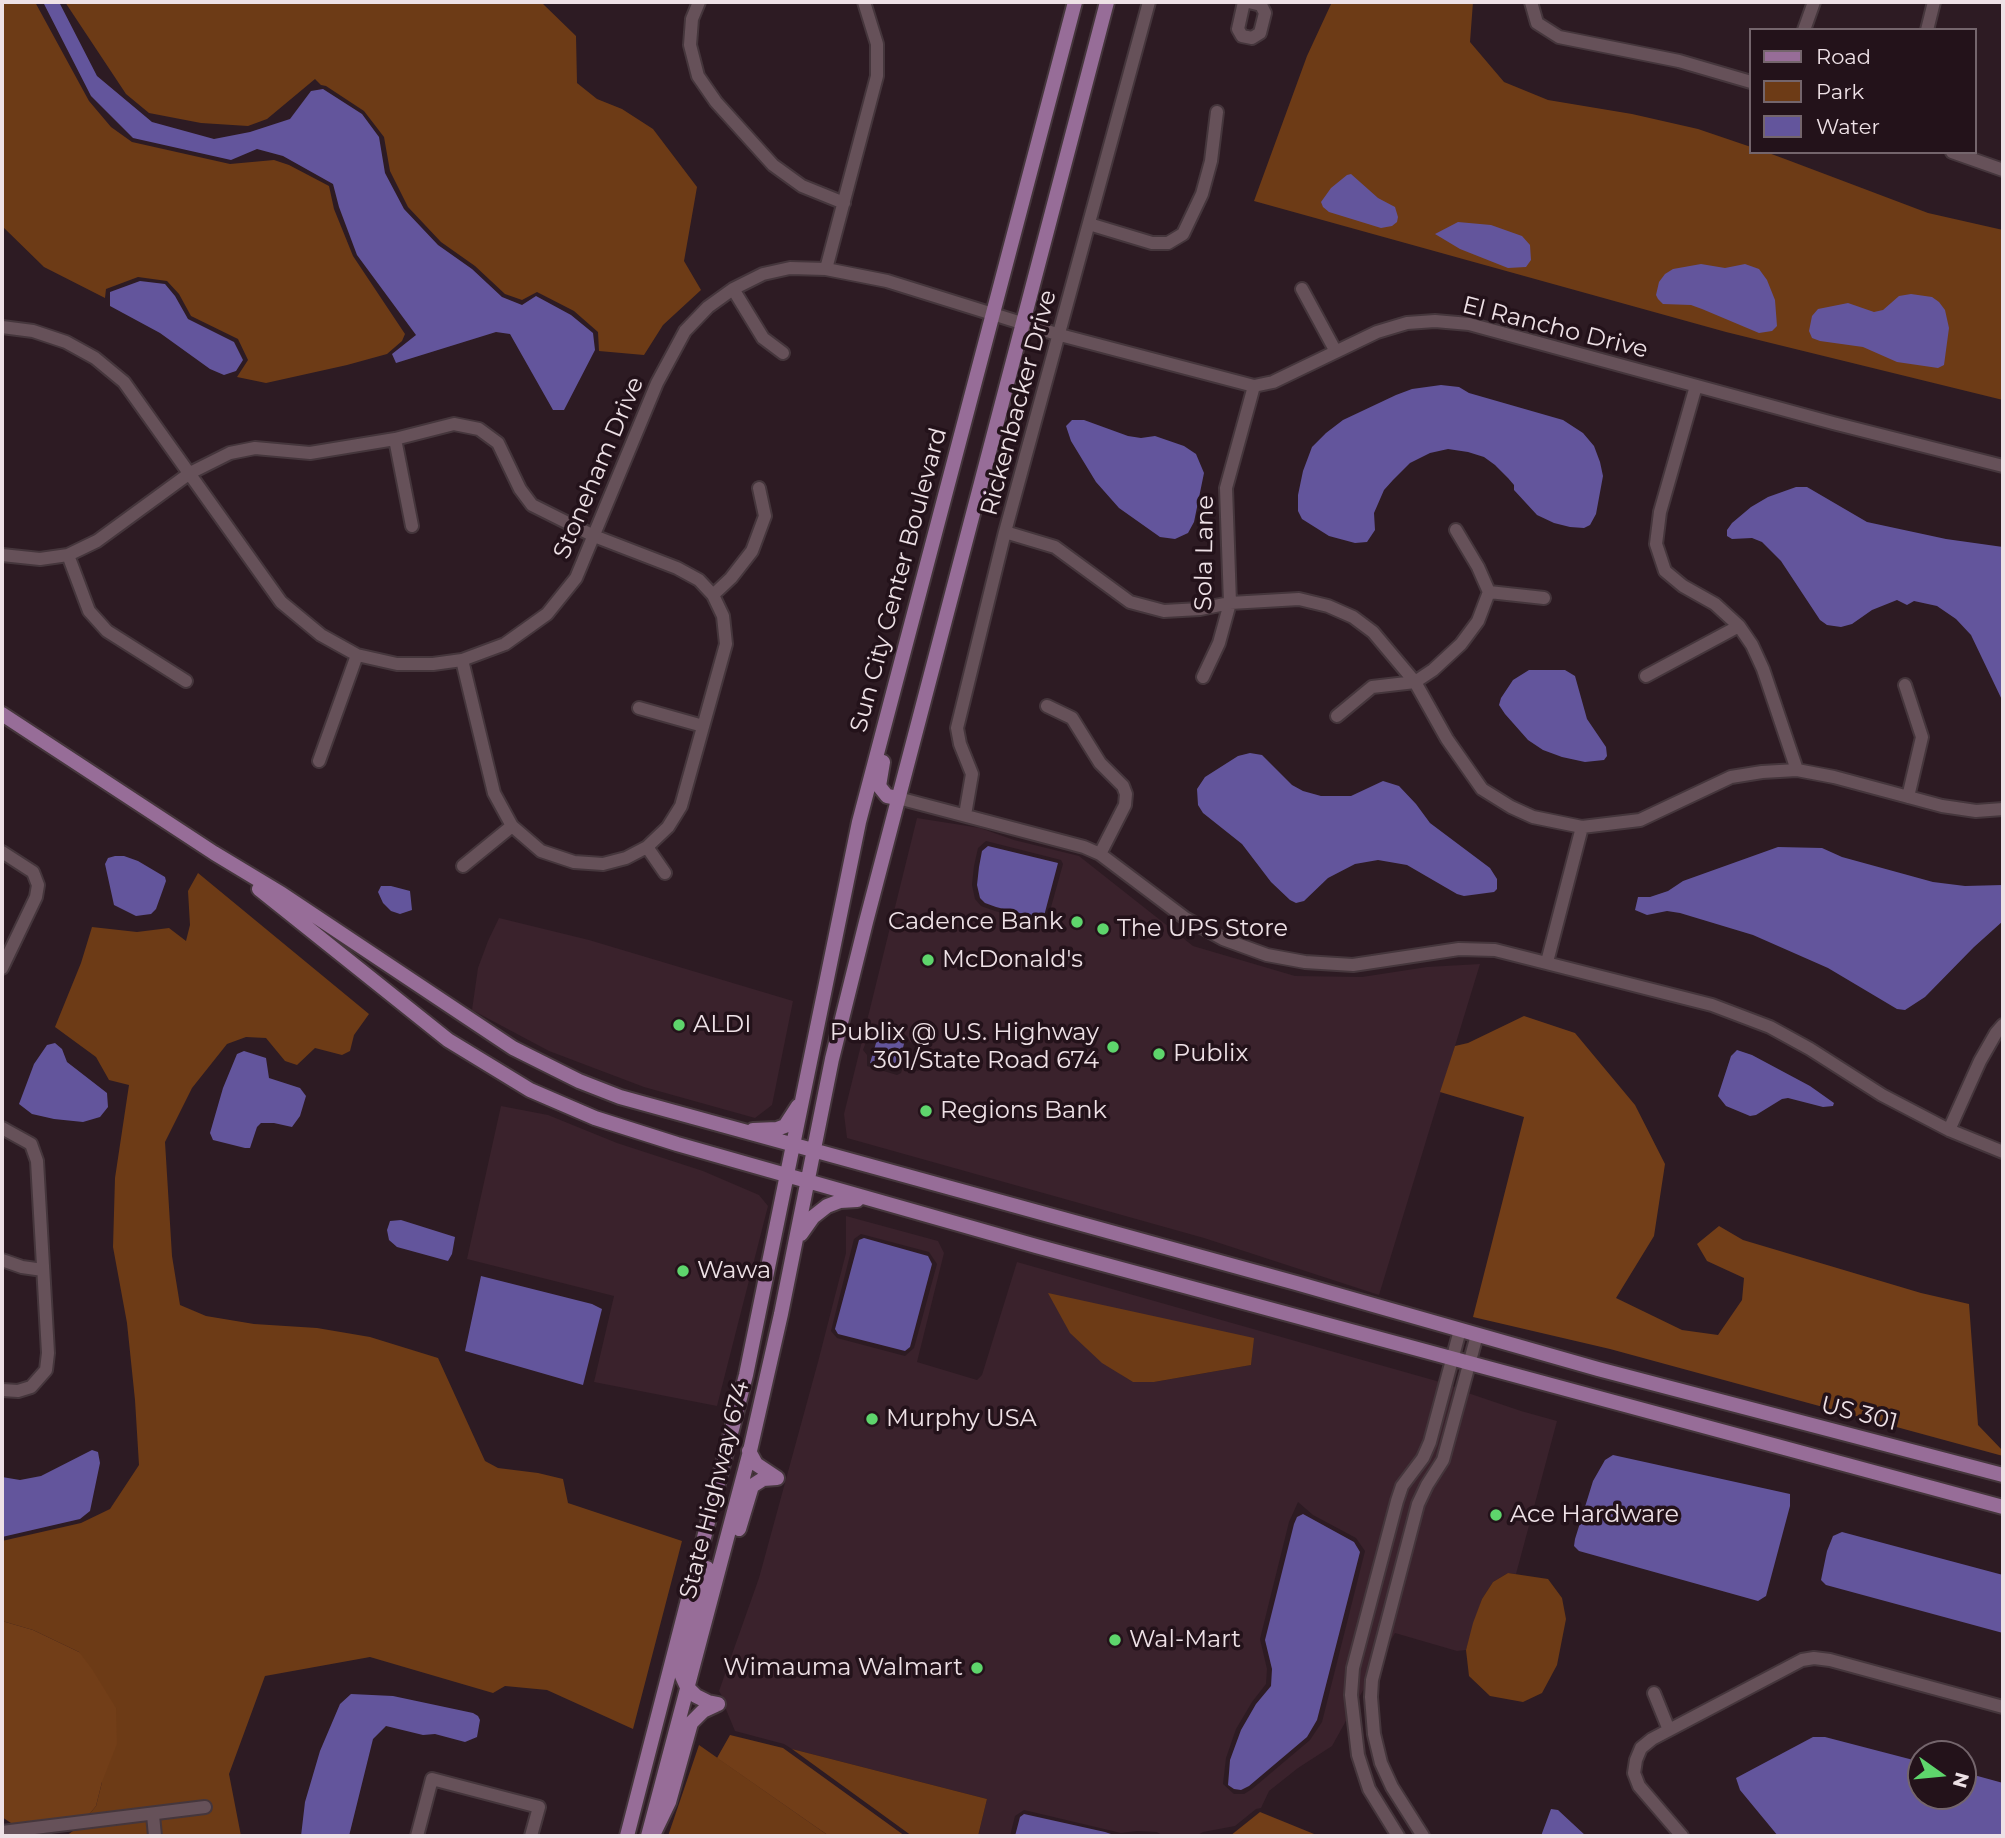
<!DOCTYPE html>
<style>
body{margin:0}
#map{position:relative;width:2005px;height:1838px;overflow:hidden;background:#2d1b23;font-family:Montserrat,sans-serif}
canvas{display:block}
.frame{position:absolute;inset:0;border:4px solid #eee1e6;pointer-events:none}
.legend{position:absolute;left:1749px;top:28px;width:228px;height:126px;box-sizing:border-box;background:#23121a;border:2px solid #74656c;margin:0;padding:9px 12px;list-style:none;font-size:21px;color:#eee1e6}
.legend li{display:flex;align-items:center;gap:14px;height:35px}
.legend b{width:35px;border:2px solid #74656c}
.north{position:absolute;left:1907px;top:1740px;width:70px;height:70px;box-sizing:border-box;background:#23121a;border:2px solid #74656c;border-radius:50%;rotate:105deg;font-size:19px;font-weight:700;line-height:28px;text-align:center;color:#eee1e6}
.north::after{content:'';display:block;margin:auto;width:24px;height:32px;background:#5ed56c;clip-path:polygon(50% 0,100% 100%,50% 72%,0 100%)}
</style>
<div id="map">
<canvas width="2005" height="1838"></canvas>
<div class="frame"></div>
<ul class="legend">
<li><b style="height:9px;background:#976d98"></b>Road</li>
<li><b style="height:19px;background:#6d3b16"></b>Park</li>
<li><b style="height:19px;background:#63559c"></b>Water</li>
</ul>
<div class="north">N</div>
</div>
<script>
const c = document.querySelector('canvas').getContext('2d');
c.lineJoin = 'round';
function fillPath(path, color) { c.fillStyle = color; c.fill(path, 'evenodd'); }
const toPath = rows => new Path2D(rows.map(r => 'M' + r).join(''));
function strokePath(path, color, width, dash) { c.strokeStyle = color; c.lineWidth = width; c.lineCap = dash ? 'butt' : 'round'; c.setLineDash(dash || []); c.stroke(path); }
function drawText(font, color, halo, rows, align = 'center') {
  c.font = font + ' Montserrat,sans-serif'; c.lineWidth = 7; c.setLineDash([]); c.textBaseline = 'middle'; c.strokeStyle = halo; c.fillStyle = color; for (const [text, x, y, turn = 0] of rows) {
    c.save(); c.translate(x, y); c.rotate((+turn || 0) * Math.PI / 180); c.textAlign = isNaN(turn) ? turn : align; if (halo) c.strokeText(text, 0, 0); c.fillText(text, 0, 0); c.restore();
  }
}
const built = toPath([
 [917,818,980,828,1014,840,1079,856,1193,946,1295,976,1362,977,1427,967,1480,964,1379,1295,1204,1238,847,1138,844,1114],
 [986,841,1061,860,1063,864,1048,918,1041,922,1031,921,995,911,981,906,975,899,972,885,974,866,978,848],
 [879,1028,907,1036,910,1042,925,1048,926,1058,923,1066,918,1071,903,1067,901,1073,897,1075,867,1066,867,1055,863,1050,866,1042,872,1038,875,1030],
 [499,918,589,940,793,1001,772,1105,755,1118,644,1087,549,1051,472,1010,478,968,488,941],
 [501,1106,548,1115,617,1143,703,1171,759,1195,768,1206,717,1406,594,1382,614,1296,467,1259],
 [846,1216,938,1241,944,1253,917,1362,977,1380,982,1375,1017,1262,1440,1382,1425,1440,1418,1455,1397,1484,1345,1695,1347,1719,1332,1746,1298,1768,1269,1791,1261,1808,1256,1809,1235,1826,1203,1832,1196,1836,1163,1836,1157,1832,1137,1831,1121,1833,1024,1810,1015,1816,1010,1836,978,1836,987,1799,792,1749,784,1744,735,1731,725,1707,726,1703,719,1691,759,1578,818,1362,846,1253],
 [861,1234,929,1252,937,1264,914,1348,905,1356,837,1338,831,1331,854,1239],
 [1253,1338,1251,1365,1154,1382,1133,1382,1119,1373],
 [1298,1502,1313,1515,1356,1538,1365,1551,1322,1722,1310,1740,1252,1789,1244,1794,1234,1794,1223,1784,1226,1758,1236,1729,1252,1702,1266,1684,1267,1669,1260,1639,1289,1522],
 [1451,1385,1457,1388,1438,1458,1413,1502,1366,1685,1357,1701,1358,1669,1403,1502],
 [1468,1393,1521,1411,1557,1421,1516,1574,1508,1573,1493,1582,1482,1599,1466,1650,1457,1651,1395,1633,1385,1650,1424,1506,1432,1487,1449,1461]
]);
const green = toPath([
 [2,2,35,2,89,101,111,127,132,142,230,164,274,160,289,165,329,186,334,209,353,256,405,334,402,341,387,354,347,365,266,383,237,377,248,360,238,339,191,316,179,294,167,281,138,277,106,289,105,298,44,267,2,226],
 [65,2,541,2,576,36,577,83,597,99,622,109,653,129,697,187,684,261,701,290,663,325,644,355,599,351,598,332,574,311,537,292,522,300,505,294,475,266,441,242,408,207,390,171,384,137,364,111,326,86,321,85,315,79,267,119,248,126,201,123,149,113,126,94],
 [1332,2,1473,2,1470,42,1504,82,1548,100,1632,114,1698,129,1751,147,1751,152,1766,152,1785,159,1928,213,2003,230,2003,400,1726,332,1254,201,1307,56],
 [198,873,369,1014,354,1035,350,1051,342,1055,315,1048,297,1065,285,1061,266,1038,246,1037,227,1044,192,1088,165,1142,172,1256,180,1305,206,1316,254,1324,317,1328,370,1337,438,1358,485,1461,498,1468,538,1473,563,1479,568,1503,682,1541,633,1729,547,1690,505,1686,493,1693,370,1657,265,1676,229,1774,241,1836,161,1836,159,1819,212,1811,209,1801,87,1817,96,1806,102,1782,79,1652,33,1630,2,1621,2,1541,81,1523,110,1509,139,1465,135,1400,127,1323,113,1247,115,1178,129,1085,109,1080,96,1057,55,1027,81,963,92,927,137,932,169,928,186,941,190,925,188,891],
 [1048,1293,1254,1338,1251,1365,1154,1382,1133,1382,1102,1363,1070,1333],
 [1508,1573,1548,1579,1562,1598,1566,1619,1557,1665,1542,1693,1523,1702,1490,1696,1469,1676,1466,1650,1473,1623,1482,1599,1493,1582],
 [699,1745,829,1836,668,1836],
 [792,1749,987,1799,978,1836,912,1836],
 [148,1820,149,1836,66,1836,77,1828]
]);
const forest = toPath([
 [1524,1016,1575,1033,1635,1105,1665,1164,1654,1236,1616,1298,1682,1330,1718,1335,1742,1300,1744,1278,1707,1261,1697,1244,1719,1226,1743,1240,1921,1293,1969,1304,1978,1425,2003,1451,2003,1456,1610,1349,1473,1317,1524,1117,1440,1092,1455,1046,1468,1043],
 [2,1621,33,1630,79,1652,92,1669,116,1708,117,1744,102,1782,96,1806,87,1817,14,1825,2,1817],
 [730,1735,783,1748,905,1836,829,1836,717,1758],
 [1260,1812,1319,1836,1230,1836]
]);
const water = toPath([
 [43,2,59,2,97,76,152,122,214,139,250,132,290,119,311,91,323,89,362,114,379,137,385,173,404,209,438,245,472,269,502,297,522,305,536,296,571,315,593,333,595,350,564,410,553,410,510,334,496,332,396,363,392,354,416,335,357,255,339,207,333,184,283,156,257,149,231,160,133,138,91,96],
 [1351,174,1378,198,1395,207,1398,217,1397,222,1392,226,1381,228,1329,212,1323,207,1321,202,1331,188,1347,175],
 [1458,222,1491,225,1522,236,1530,245,1531,260,1526,267,1508,268,1460,249,1435,234],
 [1701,264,1725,268,1745,264,1759,269,1767,280,1775,300,1777,326,1772,331,1759,333,1702,309,1691,305,1663,304,1658,299,1656,295,1659,282,1665,274,1673,269],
 [140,281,165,284,175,296,188,319,234,342,243,360,236,371,224,375,210,369,160,333,110,306,110,292],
 [1911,294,1932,297,1939,302,1945,310,1949,328,1944,365,1938,368,1897,362,1863,347,1820,341,1812,338,1809,331,1812,316,1818,309,1848,303,1874,312,1883,310,1899,296],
 [1441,385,1459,387,1469,393,1563,420,1583,433,1594,446,1600,462,1603,476,1596,514,1590,525,1584,528,1570,527,1554,523,1537,515,1514,490,1514,485,1508,478,1495,465,1484,457,1468,452,1448,449,1430,453,1410,463,1393,480,1384,490,1374,513,1375,530,1367,542,1355,543,1329,536,1302,519,1298,511,1298,495,1303,471,1312,447,1326,433,1343,420,1396,395,1412,389],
 [1072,420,1084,420,1128,436,1141,438,1155,436,1184,446,1196,454,1204,473,1194,522,1188,533,1175,539,1160,537,1119,508,1096,482,1071,441,1066,426],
 [1796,487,1807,487,1867,522,1946,539,2003,547,2003,702,1971,635,1956,619,1937,606,1914,601,1907,605,1897,600,1872,610,1852,624,1841,627,1827,625,1820,620,1781,561,1762,542,1752,538,1732,539,1727,536,1727,530,1732,523,1751,507,1768,497],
 [1529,670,1565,670,1575,676,1587,719,1606,747,1607,756,1604,760,1585,762,1562,757,1543,750,1528,740,1505,714,1499,705,1501,698,1513,680],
 [1250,753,1262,755,1292,785,1303,791,1321,796,1351,796,1383,781,1399,786,1416,804,1430,823,1490,868,1497,879,1497,889,1494,892,1464,896,1457,894,1407,865,1378,860,1355,864,1328,878,1304,901,1296,903,1290,900,1271,882,1242,844,1203,813,1198,805,1197,789,1205,777,1238,756],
 [988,846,1058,863,1044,916,1039,918,996,907,985,903,980,898,977,885,979,867,982,851],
 [1778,847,1822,848,1842,857,1933,882,1965,886,2003,885,2003,921,1974,947,1925,997,1905,1010,1897,1009,1828,968,1753,935,1680,913,1667,911,1647,915,1635,910,1638,897,1650,897,1668,891,1683,881],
 [115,856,124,856,138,861,165,877,166,881,156,909,151,914,136,916,114,905,105,864,108,858],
 [381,886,391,886,410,891,412,910,400,914,391,911,383,903,378,892],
 [879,1033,905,1040,897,1071,870,1063],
 [55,1043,62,1049,67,1062,107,1093,108,1107,100,1117,83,1122,54,1119,32,1114,19,1104,34,1064,47,1045],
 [1737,1050,1752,1055,1810,1086,1834,1103,1833,1106,1823,1107,1788,1098,1782,1099,1756,1115,1750,1116,1726,1106,1718,1096,1731,1056],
 [244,1051,266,1058,269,1078,300,1088,306,1096,300,1116,292,1127,274,1123,261,1123,257,1127,250,1148,245,1148,213,1140,210,1133,223,1088,237,1054],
 [401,1220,455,1237,452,1254,448,1261,397,1247,389,1240,387,1230,390,1221],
 [864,1238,928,1256,932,1264,910,1347,905,1351,838,1334,835,1329,859,1240],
 [481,1276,592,1304,602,1309,583,1385,465,1351],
 [92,1450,98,1452,100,1463,90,1511,80,1519,2,1537,2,1477,20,1480,41,1476],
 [1613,1455,1790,1494,1790,1506,1766,1596,1758,1601,1579,1551,1574,1546,1575,1539,1593,1481,1605,1460],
 [1303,1514,1354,1542,1360,1552,1317,1720,1307,1737,1249,1786,1241,1790,1234,1789,1228,1785,1230,1760,1241,1730,1256,1704,1271,1686,1272,1669,1265,1640,1294,1524,1297,1517],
 [1842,1532,2003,1575,2003,1633,1826,1585,1821,1580,1827,1551,1833,1536],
 [351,1694,393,1696,473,1713,478,1716,480,1720,477,1737,465,1742,435,1734,423,1735,386,1726,373,1739,349,1836,301,1836,305,1802,320,1751,340,1704],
 [1813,1737,1825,1737,1921,1762,1921,1796,1963,1796,1963,1772,2003,1783,2003,1836,1778,1836,1740,1790,1736,1778],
 [1551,1809,1558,1810,1586,1836,1541,1836],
 [1024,1814,1105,1832,1117,1836,1015,1836,1020,1817]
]);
const minor = toPath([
 [699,2,692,19,690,45,698,76,716,102,773,165,802,186,844,203],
 [1244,2,1238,29,1242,36,1252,38,1260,33,1265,13,1261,5,1249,2],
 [1531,2,1537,23,1559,37,1679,61,1751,82],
 [1804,30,1814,2],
 [1927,30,1934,2],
 [1952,152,2003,170],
 [1089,224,1152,243,1168,243,1183,234,1202,194,1211,161,1217,112],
 [826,269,877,76,877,44,864,2],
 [733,289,763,338,783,353],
 [1302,289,1335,350],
 [2,327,33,331,66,342,95,358,124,382,281,602,321,635,357,655,397,664,433,664,462,660,505,644,547,614,576,578,657,383,685,331,708,307,733,289,763,274,790,268,826,269,887,281,1060,335,1254,386,1273,382,1377,332,1407,323,1435,321,1469,324,1833,423,2003,466],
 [1696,386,1660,512,1656,544,1665,571,1683,586,1715,604,1739,626,1752,645,1763,669,1797,770],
 [395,439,412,526],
 [1005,532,1055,547,1130,602,1164,611,1200,609,1230,603,1299,599,1328,606,1353,617,1373,632,1415,682,1447,739,1482,789,1511,807,1533,817,1582,827,1640,820,1731,777,1762,772,1797,770,1834,777,1942,806,1976,811,2003,809],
 [2,555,40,559,68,555,97,541,190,473,230,453,255,448,310,453,395,439,454,424,479,429,498,443,520,489,532,505,594,536,677,568,699,580,713,595,723,616,726,644,681,806,668,827,647,847,626,858,603,864,574,862,541,851,512,826,494,793,462,660],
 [68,555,89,611,107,631,186,681],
 [1489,592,1544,598],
 [713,595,731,578,752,551,765,516,759,488],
 [1646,676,1739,626],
 [1203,677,1219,643,1230,603,1226,488,1254,386],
 [1905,685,1922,737,1908,797],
 [1047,706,1072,718,1100,763,1123,786,1126,794,1125,805,1100,854],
 [639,708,703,726],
 [1337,716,1372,687,1415,682,1433,670,1461,644,1478,621,1489,592,1478,567,1456,530],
 [319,761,357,655],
 [898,798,1084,847,1100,854,1185,918,1223,939,1267,955,1305,962,1353,965,1459,949,1495,950,1712,1005,1770,1027,1810,1049,1882,1095,1949,1130,2003,1152],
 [965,815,972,774,960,744,957,728,1005,532,1149,2],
 [647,847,665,873],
 [2,852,33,872,38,885,36,897,2,968],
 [463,866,512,826],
 [1547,962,1582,827],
 [2,1128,31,1144,37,1161,48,1353,46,1370,31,1387,18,1391,2,1390],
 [1949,1130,1980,1061,1996,1033,2003,1025],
 [2,1260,22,1267,43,1270],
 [1654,1693,1669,1730],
 [153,1815,155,1836],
 [2,1832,205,1807],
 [417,1836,432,1779,539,1807,531,1836],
 [1398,1836,1369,1789,1358,1755,1351,1695,1353,1668,1397,1501,1402,1486,1423,1458,1430,1442,1460,1330],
 [1423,1836,1392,1787,1381,1763,1374,1734,1371,1697,1372,1680,1418,1504,1427,1485,1443,1460,1477,1335],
 [1682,1836,1639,1786,1634,1773,1636,1760,1641,1748,1652,1739,1802,1660,1814,1658,1830,1660,2003,1707]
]);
const major = toPath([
 [2,714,214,853,282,894,513,1048,579,1081,620,1097,1296,1283,1598,1369,2003,1475],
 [883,762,879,786,887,796,898,798],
 [259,889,448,1040,530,1090,595,1118,677,1144,1036,1246,2003,1507],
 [753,1130,777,1129,785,1126,798,1106],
 [801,1234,813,1217,827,1206,840,1201,857,1200],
 [749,1451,756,1464,777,1478],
 [739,1529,752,1486,763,1479,777,1478],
 [707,1568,682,1676,687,1687,696,1696,708,1702,718,1704],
 [655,1831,669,1802,691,1723,703,1711,718,1704],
 [627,1836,746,1375,859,822,1075,2],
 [648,1836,749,1455,781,1314,832,1059,866,922,1107,2]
]);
const markers = [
 [1077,922,7,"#5ed56c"],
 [1103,929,7,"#5ed56c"],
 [928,960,7,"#5ed56c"],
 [679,1025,7,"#5ed56c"],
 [1113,1047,7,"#5ed56c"],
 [1159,1054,7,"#5ed56c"],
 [926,1111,7,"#5ed56c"],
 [683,1271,7,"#5ed56c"],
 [872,1419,7,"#5ed56c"],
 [1496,1515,7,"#5ed56c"],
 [1115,1640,7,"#5ed56c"],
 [977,1668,7,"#5ed56c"]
];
const streetNames = [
 ["El Rancho Drive",1555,328,14],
 ["Rickenbacker Drive",1019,403,-75],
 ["Stoneham Drive",599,468,-67],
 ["Sola Lane",1205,553,-89],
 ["Sun City Center Boulevard",899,580,-75],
 ["US 301",1859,1414,14],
 ["State Highway 674",715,1490,-76]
];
const poiNames = [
 ["Cadence Bank",1063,922,"right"],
 ["The UPS Store",1117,929],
 ["McDonald's",942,960],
 ["ALDI",693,1025],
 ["Publix @ U.S. Highway",1099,1033,"right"],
 ["301/State Road 674",1099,1061,"right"],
 ["Publix",1173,1054],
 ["Regions Bank",940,1111],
 ["Wawa",697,1271],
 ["Murphy USA",886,1419],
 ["Ace Hardware",1510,1515],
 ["Wal-Mart",1129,1640],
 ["Wimauma Walmart",963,1668,"right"]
];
fillPath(built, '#3a222c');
fillPath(green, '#6d3b16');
fillPath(forest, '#723e18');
fillPath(water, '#63559c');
strokePath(minor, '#45363c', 16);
strokePath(major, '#45363c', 18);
strokePath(minor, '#665159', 12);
strokePath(major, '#976d98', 14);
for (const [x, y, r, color] of markers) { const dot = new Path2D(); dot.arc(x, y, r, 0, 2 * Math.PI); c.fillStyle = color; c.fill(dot); strokePath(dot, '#23121a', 2.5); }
drawText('24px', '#eee1e6', '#23121a', streetNames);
drawText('24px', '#eee1e6', '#23121a', poiNames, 'left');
</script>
